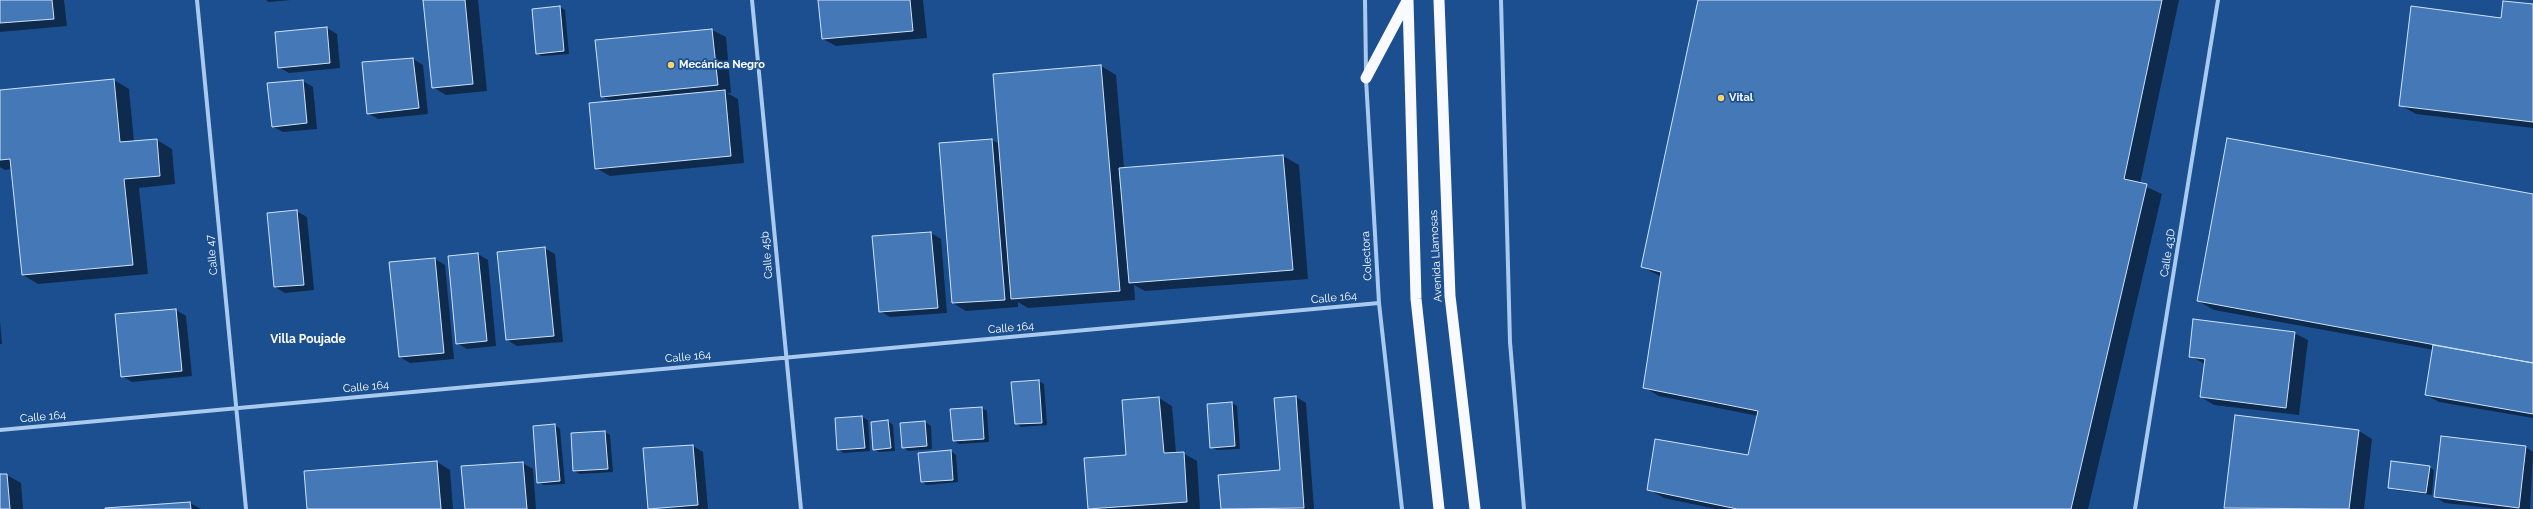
<!DOCTYPE html>
<meta charset="utf-8">
<style>
body{margin:0}
canvas{display:block;background:#1b4f8f}
</style>
<canvas width="2533" height="509"></canvas>
<script>
const c = document.querySelector('canvas').getContext('2d');
c.lineJoin = 'round';
function fillPath(path, color) { c.fillStyle = color; c.fill(path, 'evenodd'); }
const toPath = rows => new Path2D(rows.map(r => 'M' + r).join(''));
function strokePath(path, color, width, dash) { c.strokeStyle = color; c.lineWidth = width; c.lineCap = dash ? 'butt' : 'round'; c.setLineDash(dash || []); c.stroke(path); }
function drawText(font, color, halo, rows, align = 'center') {
  c.font = font + ' Raleway,sans-serif'; c.lineWidth = 3.5; c.setLineDash([]); c.textBaseline = 'middle'; c.strokeStyle = halo; c.fillStyle = color; for (const [text, x, y, turn = 0] of rows) {
    c.save(); c.translate(x, y); c.rotate((+turn || 0) * Math.PI / 180); c.textAlign = isNaN(turn) ? turn : align; if (halo) c.strokeText(text, 0, 0); c.fillText(text, 0, 0); c.restore();
  }
}
const shadow = toPath([
 [0,0,64,0,67,26,0,32],
 [266,0,291,0,269,2],
 [424,0,478,0,487,91,446,95,433,87],
 [819,0,923,0,927,38,836,46,823,39],
 [1699,0,2179,0,2140,184,2162,194,2088,509,1716,509,1664,498,1648,489,1749,456,1758,416,1659,396,1644,387,1662,277,1642,267],
 [2533,5,2533,128,2416,114,2400,105],
 [560,7,565,10,569,54,542,56,537,53],
 [327,28,337,34,340,68,289,73,279,67],
 [712,30,726,37,731,93,727,93,738,99,744,163,610,176,596,168,612,102,602,96,596,41],
 [413,59,423,65,428,114,378,119,368,113],
 [1101,66,1116,75,1124,168,1283,156,1299,165,1308,279,1145,291,1134,285,1135,300,1028,308,1018,302,1018,307,966,311,953,303,992,140,1000,144],
 [114,80,129,89,134,142,157,140,172,149,175,184,139,188,148,274,38,284,23,275,12,169,5,170,0,167,0,91],
 [303,81,313,87,317,129,283,132,272,126,268,84],
 [2533,195,2533,418,2439,402,2426,395,2434,350,2214,310,2198,301],
 [296,211,307,217,314,290,285,293,275,287],
 [931,233,941,239,947,313,890,317,880,311],
 [544,248,555,254,563,342,517,346,507,340],
 [478,254,488,260,496,346,467,349,457,343],
 [435,259,445,265,454,359,410,363,400,357],
 [176,310,186,316,192,376,132,382,122,376,116,315],
 [0,321,2,344,0,344],
 [2294,333,2308,340,2299,415,2214,405,2201,397,2205,364,2190,356],
 [1039,381,1044,384,1047,425,1021,427,1016,423],
 [1296,397,1306,403,1314,509,1222,509,1219,476,1281,471],
 [1159,398,1172,406,1176,453,1183,453,1197,461,1200,509,1089,509,1127,456],
 [1232,403,1237,406,1240,449,1217,450,1211,447],
 [982,408,987,411,989,442,959,444,954,441],
 [862,417,868,420,870,451,844,453,838,450,836,418],
 [888,421,893,425,895,451,879,452,874,449],
 [925,422,931,426,932,449,908,451,903,447,901,424],
 [555,425,560,429,565,484,544,485,538,482],
 [2359,431,2372,439,2364,509,2225,507],
 [605,432,610,435,613,472,580,474,574,471],
 [693,446,703,452,708,509,649,508],
 [2526,447,2533,452,2530,509,2497,509,2445,503,2435,497],
 [951,451,956,455,958,482,927,485,922,482],
 [437,462,450,470,453,509,308,509],
 [523,463,533,469,536,509,466,509],
 [2429,467,2434,470,2432,495,2395,490,2389,487],
 [0,475,7,475,21,483,23,509,0,509],
 [190,503,201,509,108,509]
]);
const building = toPath([
 [0,0,52,0,54,19,0,23,0,0],
 [423,0,465,0,473,84,432,88,423,0],
 [818,0,910,0,913,31,822,39,818,0],
 [1698,0,2162,0,2124,179,2147,184,2071,509,1737,509,1647,490,1655,439,1748,455,1758,411,1643,388,1661,272,1641,267,1698,0],
 [2503,1,2533,4,2533,122,2399,106,2411,6,2501,18,2503,1],
 [560,6,564,51,536,54,532,9,560,6],
 [327,27,330,63,278,68,275,32,327,27],
 [712,29,718,85,601,97,595,40,712,29],
 [413,58,419,108,367,114,362,62,413,58],
 [1101,65,1120,291,1011,299,993,74,1101,65],
 [114,79,120,142,157,139,160,176,124,179,133,265,22,275,10,159,0,160,0,90,114,79],
 [303,80,307,123,272,127,267,83,303,80],
 [725,90,731,156,595,169,589,103,725,90],
 [2227,138,2533,194,2533,363,2197,301,2227,138],
 [992,139,1005,300,952,303,939,143,992,139],
 [1283,155,1293,270,1129,283,1119,168,1283,155],
 [297,210,304,285,274,287,267,213,297,210],
 [931,232,938,308,879,312,872,236,931,232],
 [545,247,554,336,506,340,497,252,545,247],
 [478,253,487,341,456,344,448,256,478,253],
 [435,258,444,353,399,357,389,262,435,258],
 [176,309,182,371,121,377,115,314,176,309],
 [2193,319,2295,332,2286,408,2200,397,2205,359,2189,357,2193,319],
 [2433,345,2533,363,2533,414,2425,395,2433,345],
 [1039,380,1042,423,1015,424,1011,382,1039,380],
 [1296,396,1304,508,1221,509,1218,475,1280,470,1274,398,1296,396],
 [1159,397,1164,453,1184,452,1187,502,1088,509,1084,458,1126,455,1122,400,1159,397],
 [1232,402,1235,446,1210,448,1207,404,1232,402],
 [982,407,984,439,953,441,950,409,982,407],
 [2235,415,2359,430,2349,509,2224,508,2235,415],
 [862,416,865,448,837,450,835,418,862,416],
 [888,420,891,448,873,450,871,422,888,420],
 [925,421,927,446,902,448,900,423,925,421],
 [555,424,560,481,537,483,533,426,555,424],
 [605,431,608,469,573,471,571,433,605,431],
 [2441,436,2526,446,2519,508,2434,497,2441,436],
 [693,445,698,505,648,509,643,448,693,445],
 [951,450,953,480,921,482,918,453,951,450],
 [437,461,441,509,307,509,304,471,437,461],
 [2391,461,2430,466,2426,493,2388,488,2391,461],
 [523,462,527,509,465,509,461,466,523,462],
 [0,474,7,474,10,509,0,509,0,474],
 [190,502,191,509,105,509,105,508,190,502]
]);
const minor = toPath([
 [197,0,246,509],
 [752,0,801,509],
 [1365,0,1366,70],
 [1501,0,1510,342,1524,509],
 [1366,79,1379,303,1402,509],
 [0,430,1379,303],
 [2135,509,2218,0]
]);
const trunk = toPath([
 [1408,0,1416,299,1439,509],
 [1439,0,1450,296,1475,509],
 [1366,78,1407,1]
]);
const markers = [
 [671,65,4,"#ffd166"],
 [1721,98,4,"#ffd166"]
];
const poiNames = [
 ["Mecánica Negro",679,65],
 ["Vital",1729,98]
];
const streetNames = [
 ["Calle 43D",2168,253,-81],
 ["Calle 47",212,255,-96],
 ["Calle 45b",767,255,-95],
 ["Colectora",1367,256,-93],
 ["Avenida Llamosas",1436,256,-93],
 ["Calle 164",1334,298,-5],
 ["Calle 164",1011,328,-5],
 ["Calle 164",688,357,-5],
 ["Calle 164",366,387,-5],
 ["Calle 164",43,417,-5]
];
const neighbourhoodNames = [
 ["Villa Poujade",308,339]
];
fillPath(shadow, '#0007');
fillPath(building, '#4478b7');
strokePath(building, '#cfe3fa', 1);
strokePath(minor, '#a9c9ee', 4);
strokePath(trunk, '#f8faff', 11);
for (const [x, y, r, color] of markers) { const dot = new Path2D(); dot.arc(x, y, r, 0, 2 * Math.PI); c.fillStyle = color; c.fill(dot); strokePath(dot, '#1b4f8f', 1.5); }
drawText('bold 11px', '#fff', '#1b4f8f', poiNames, 'left');
drawText('11px', '#fff', '#1b4f8f', streetNames);
drawText('bold 12px', '#fff', '#1b4f8f', neighbourhoodNames);
</script>
